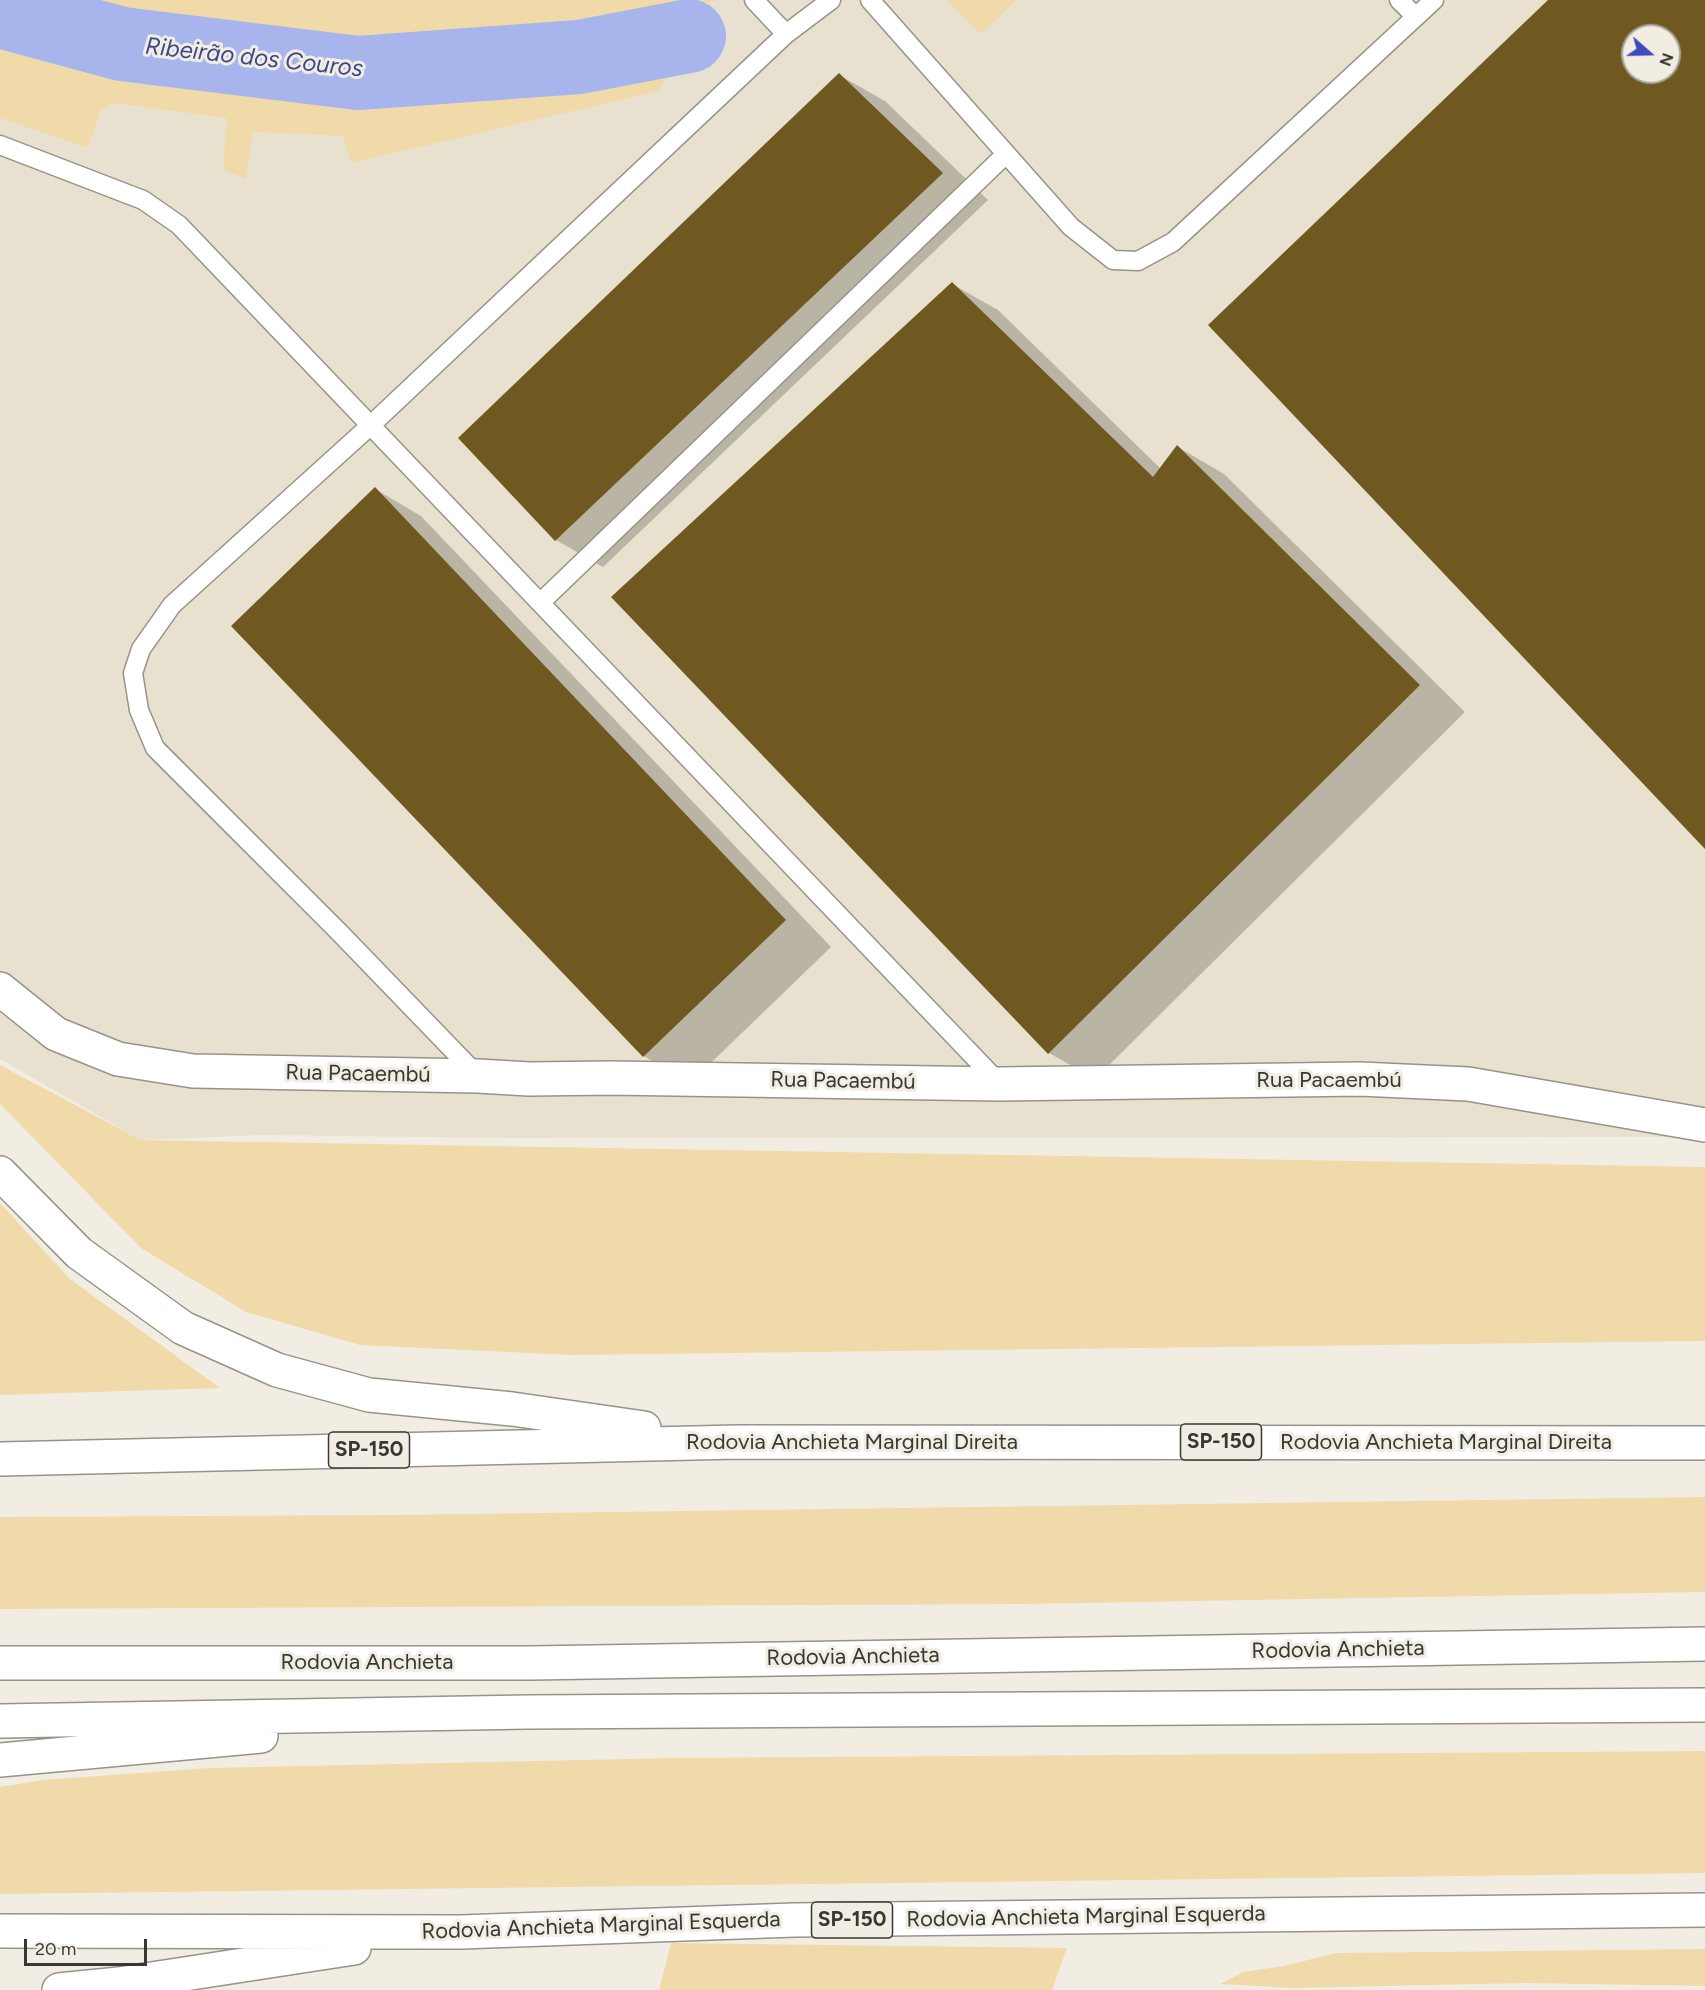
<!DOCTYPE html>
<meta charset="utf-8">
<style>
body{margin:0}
#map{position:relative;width:1705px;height:1990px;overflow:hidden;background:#f2ede3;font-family:Figtree,sans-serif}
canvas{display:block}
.north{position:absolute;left:1621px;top:24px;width:60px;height:60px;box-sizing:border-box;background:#f2ede3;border:2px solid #a8a49d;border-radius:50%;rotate:110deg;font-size:16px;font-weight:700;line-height:24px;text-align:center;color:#393733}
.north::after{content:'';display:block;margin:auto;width:21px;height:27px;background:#4049bd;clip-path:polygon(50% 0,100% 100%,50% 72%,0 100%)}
.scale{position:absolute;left:24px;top:1939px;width:123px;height:27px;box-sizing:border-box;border:3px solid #393733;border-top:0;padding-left:8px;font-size:18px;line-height:21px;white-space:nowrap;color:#393733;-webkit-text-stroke:4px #f2ede3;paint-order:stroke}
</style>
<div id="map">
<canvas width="1705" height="1990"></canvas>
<div class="north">N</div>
<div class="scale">20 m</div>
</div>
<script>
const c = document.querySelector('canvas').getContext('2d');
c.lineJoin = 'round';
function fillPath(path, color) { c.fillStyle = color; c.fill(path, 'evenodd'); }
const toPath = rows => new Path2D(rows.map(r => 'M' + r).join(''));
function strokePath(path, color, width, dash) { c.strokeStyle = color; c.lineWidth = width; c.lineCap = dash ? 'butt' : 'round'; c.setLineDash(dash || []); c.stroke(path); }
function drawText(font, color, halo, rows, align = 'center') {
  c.font = font + ' Figtree,sans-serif'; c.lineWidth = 6; c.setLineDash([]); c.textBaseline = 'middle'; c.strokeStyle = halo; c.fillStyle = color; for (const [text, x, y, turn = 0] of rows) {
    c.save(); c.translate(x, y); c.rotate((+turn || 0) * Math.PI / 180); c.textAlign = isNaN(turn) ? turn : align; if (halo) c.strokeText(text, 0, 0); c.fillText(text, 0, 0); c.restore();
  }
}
const built = toPath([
 [0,0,1705,0,1705,1137,508,1138,262,1135,141,1140,0,1059],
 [1633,36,1669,36,1669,72,1633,72]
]);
const green = toPath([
 [25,0,719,0,569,40,356,56,113,25],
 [947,0,1016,0,981,34],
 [0,20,115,52,364,87,576,73,682,53,659,91,351,163,343,136,253,132,246,179,223,169,227,118,114,103,101,110,88,148,0,118],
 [0,1065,141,1140,1705,1167,1705,1341,570,1355,360,1345,246,1312,141,1248,0,1104],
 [0,1203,70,1279,220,1388,0,1395],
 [1705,1497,1705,1592,1024,1604,0,1609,0,1517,393,1515],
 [1705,1751,1705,1873,0,1894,0,1787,43,1780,209,1768,675,1758],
 [671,1943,1067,1948,1052,1990,659,1990],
 [1705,1949,1705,1986,1526,1983,1292,1988,1220,1984,1243,1972,1283,1966,1337,1953]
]);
const shadow = toPath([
 [839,75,885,101,988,200,603,567,556,540,460,438],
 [952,284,998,310,1161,469,1178,447,1224,474,1465,712,1095,1079,1049,1053],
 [375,489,421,516,831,947,690,1083,644,1056,234,626]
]);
const river = toPath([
 [0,11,122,44,358,73,579,57,689,36]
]);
const building = toPath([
 [1548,0,1705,0,1705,849,1208,325],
 [1633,36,1669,36,1669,72,1633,72],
 [839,73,943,173,555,541,458,438],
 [952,282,1153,477,1177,445,1420,685,1048,1054,611,597],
 [375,487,786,920,643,1057,231,626]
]);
const lane = toPath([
 [754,0,786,34],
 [870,0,1071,227,1113,260,1138,261,1173,242,1434,0],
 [1399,0,1416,17],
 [0,145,143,200,179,225,1000,1084],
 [540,603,1006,154],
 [478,1076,339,932,155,748,139,710,133,673,141,649,172,605,371,425,786,34,831,0]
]);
const street = toPath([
 [0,989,56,1034,118,1059,193,1071,478,1076,529,1079,611,1078,1000,1084,1360,1079,1468,1084,1705,1125]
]);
const highway = toPath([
 [0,1173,79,1253,183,1328,277,1370,369,1395,512,1409,644,1428],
 [0,1459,737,1442,1705,1443],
 [0,1663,531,1663,1705,1644],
 [0,1721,528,1712,1705,1705],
 [0,1760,261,1736],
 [0,1931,461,1932,794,1920,1705,1910],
 [59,1990,119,1984,354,1948]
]);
const shields = [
 [1221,1442,81],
 [369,1450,81],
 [852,1920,81]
];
const shieldNames = [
 ["SP-150",1221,1442],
 ["SP-150",369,1450],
 ["SP-150",852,1920]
];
const streetNames = [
 ["Rua Pacaembú",358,1074,1],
 ["Rua Pacaembú",843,1081,1],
 ["Rua Pacaembú",1329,1081],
 ["Rodovia Anchieta Marginal Direita",852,1443],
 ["Rodovia Anchieta Marginal Direita",1446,1443],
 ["Rodovia Anchieta",1338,1650,-1],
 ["Rodovia Anchieta",853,1657,-1],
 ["Rodovia Anchieta",367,1663],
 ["Rodovia Anchieta Marginal Esquerda",1086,1917,-1],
 ["Rodovia Anchieta Marginal Esquerda",601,1926,-2]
];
const waterNames = [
 ["Ribeirão dos Couros",254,58,6]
];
fillPath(built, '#e9e1cf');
fillPath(green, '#f1daaa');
fillPath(shadow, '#0003');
strokePath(river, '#a8b5ec', 74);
fillPath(building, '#705920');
strokePath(lane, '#979389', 21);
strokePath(street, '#979389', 36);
strokePath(highway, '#979389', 36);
strokePath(lane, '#fff', 18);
strokePath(street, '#fff', 33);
strokePath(highway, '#fff', 33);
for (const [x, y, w] of shields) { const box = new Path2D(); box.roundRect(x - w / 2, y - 18, w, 36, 4.5); c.fillStyle = '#f2ede3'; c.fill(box); strokePath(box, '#393733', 1.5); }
drawText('bold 21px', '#393733', null, shieldNames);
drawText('22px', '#393733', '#f2ede3', streetNames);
drawText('italic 24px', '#3d488a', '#f2ede3', waterNames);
</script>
